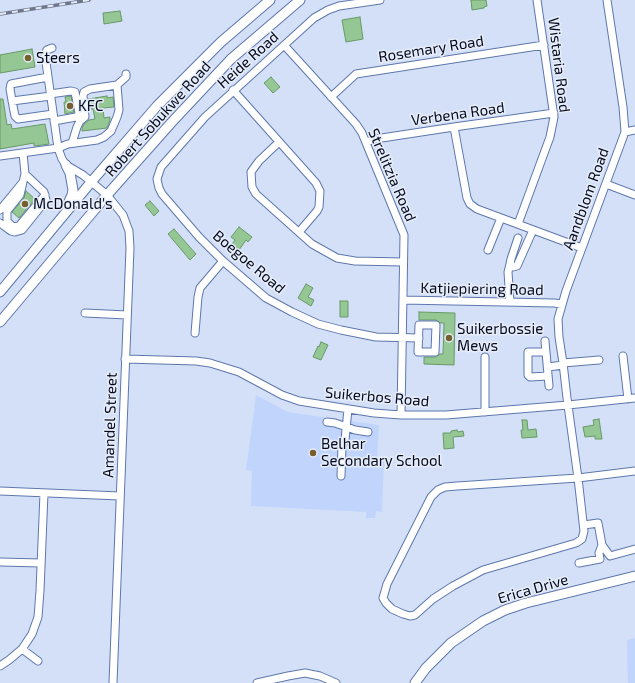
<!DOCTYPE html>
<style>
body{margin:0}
canvas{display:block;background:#d4e0f8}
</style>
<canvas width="635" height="683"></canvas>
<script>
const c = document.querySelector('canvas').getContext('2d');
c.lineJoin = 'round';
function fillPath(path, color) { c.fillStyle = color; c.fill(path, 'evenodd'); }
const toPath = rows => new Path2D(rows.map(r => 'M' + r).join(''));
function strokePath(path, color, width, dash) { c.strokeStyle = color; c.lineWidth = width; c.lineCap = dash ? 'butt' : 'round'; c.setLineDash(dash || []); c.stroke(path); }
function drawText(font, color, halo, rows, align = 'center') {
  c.font = font + ' "Exo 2",sans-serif'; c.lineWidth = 3; c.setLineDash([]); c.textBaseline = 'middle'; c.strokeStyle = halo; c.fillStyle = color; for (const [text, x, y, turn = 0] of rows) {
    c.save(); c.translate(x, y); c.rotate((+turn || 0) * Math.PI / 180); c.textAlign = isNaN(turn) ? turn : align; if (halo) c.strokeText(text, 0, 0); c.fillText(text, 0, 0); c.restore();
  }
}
const built = toPath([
 [256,395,288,412,379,425,377,461,384,461,382,512,376,511,375,518,366,518,366,512,251,506,252,471,246,470],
 [635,638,635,683,628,683,627,640]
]);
const building = toPath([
 [471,0,486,0,487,6,484,7,484,8,472,10,471,0],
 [120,11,122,21,104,24,103,13,120,11],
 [360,17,363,39,346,42,342,20,360,17],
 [32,49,35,67,0,73,0,55,32,49],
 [271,77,280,87,273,93,264,83,271,77],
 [71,96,74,112,65,114,64,102,66,102,65,97,71,96],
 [107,96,107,98,113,97,114,107,103,108,104,118,110,117,110,120,107,128,82,131,82,128,84,124,89,120,95,119,93,109,89,109,88,99,107,96],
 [0,99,3,99,7,125,11,124,12,129,45,124,49,144,34,146,34,143,0,149,0,99],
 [26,191,35,199,19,218,12,212,24,198,26,191],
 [150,201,159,211,154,216,145,205,150,201],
 [239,227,252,237,248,242,246,240,239,250,232,244,235,240,231,237,239,227],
 [174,229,196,254,190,260,168,234,174,229],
 [306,284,313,288,308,297,314,300,311,306,298,298,306,284],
 [340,301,348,301,348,317,340,317,340,301],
 [419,312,455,313,454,365,424,364,424,357,435,357,440,354,443,354,444,323,440,323,436,320,419,320,419,312],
 [321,342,328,345,321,360,313,357,318,346,319,347,321,342],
 [599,419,602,439,595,439,595,436,585,437,583,427,594,425,593,420,599,419],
 [522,420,527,420,528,430,536,429,537,437,522,438,521,430,523,430,522,420],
 [457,430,458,432,463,431,464,436,453,437,454,448,444,449,443,433,451,433,451,431,457,430]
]);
const minor = toPath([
 [380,0,339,6,328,10,314,18,205,117,161,167,157,179,159,188,162,194,199,237,223,261,266,298,292,312,318,324,341,330,376,337,419,338],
 [607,0,623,107,625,132,566,291,558,319,559,337,563,363,567,398,578,478,584,531,582,539,576,543,483,570,453,586,433,599,415,615,410,616,403,614,392,609,386,603,383,598,387,584,431,497,438,490,445,487,457,486,578,478,635,471],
 [284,45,356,124,362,133,404,235,401,415],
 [52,48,47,50,45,55,58,148,62,159,66,165,83,175,107,195,123,215,129,231,130,248,113,683],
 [48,77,11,84,10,89,13,106,15,116,18,119,53,114],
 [233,90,316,183,320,191,319,207,317,211,299,232],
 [50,94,71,91,75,92,79,113,78,116,76,117,54,121],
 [331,97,356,74,544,45],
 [12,101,51,96],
 [454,127,467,198,470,204,477,209,582,248],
 [625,132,635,130],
 [279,142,259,161,251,172,252,187,256,194,312,244,337,258,355,261,403,262],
 [366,142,375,139,454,127,554,113],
 [72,143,77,127,80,121,85,117,83,96,84,92,90,89,117,85],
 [0,156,58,148,68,144,97,140,104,137,111,131,117,117,119,110,117,85,126,77,126,74],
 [23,182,20,195,7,211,7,221,13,227,19,226,45,195],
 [606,184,635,195],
 [0,210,23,182,25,174,23,153],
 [0,223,11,231,15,232,22,230,46,200,44,192,25,174],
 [518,224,550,137,554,117,537,0],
 [518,238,511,259,510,264,511,267,513,267,517,266,533,230],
 [488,250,501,218],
 [403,300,554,303,562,304],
 [510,302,508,272,510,264],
 [85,313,127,315],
 [419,325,436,325,435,352,418,352,419,325],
 [195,333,198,297,200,288,223,261],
 [545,341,549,386],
 [546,352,528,352,528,375,530,377,548,376],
 [623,356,628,399],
 [125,359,196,361,210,363,239,372,282,395,299,401,374,413,401,415,446,415,568,405,635,398],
 [563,363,599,360],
 [548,367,563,365],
 [485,412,485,357],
 [327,422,335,423,355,430,368,432],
 [341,476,342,446,345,440,348,409],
 [0,491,120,496],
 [584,525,598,523,602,545,610,556,635,549],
 [0,562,41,563],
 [579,563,600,559,599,553,602,545],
 [22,649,38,661],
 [0,666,9,660,22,649,32,634,38,617,40,591,44,493],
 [257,683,288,676,305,673,320,676,336,683]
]);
const major = toPath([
 [66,165,70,173,73,190,72,195,67,206],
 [0,292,92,181,157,106,221,42,270,0],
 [0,322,107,195,171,123,231,59,300,0],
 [415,683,426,668,451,643,483,621,505,610,526,603,635,576]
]);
const rail = toPath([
 [0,14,89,0]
]);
const markers = [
 [28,58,4,"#765f2f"],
 [70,106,4,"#765f2f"],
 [25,204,4,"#765f2f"],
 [449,338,4,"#765f2f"],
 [313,453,4,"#765f2f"]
];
const streetNames = [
 ["Rosemary Road",431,49,-9],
 ["Heide Road",248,60,-42],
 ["Wistaria Road",559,65,83],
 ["Verbena Road",458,114,-8],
 ["Robert Sobukwe Road",158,119,-48],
 ["Strelitzia Road",392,175,67],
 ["Aandblom Road",586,199,-70],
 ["Boegoe Road",249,262,40],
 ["Katjiepiering Road",482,289,1],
 ["Suikerbos Road",377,397,5],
 ["Amandel Street",110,425,-88],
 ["Erica Drive",533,589,-16]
];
const poiNames = [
 ["Steers",36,58],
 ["KFC",78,106],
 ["McDonald's",33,204],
 ["Suikerbossie",457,329],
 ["Mews",457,346],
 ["Belhar",321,444],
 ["Secondary School",321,461]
];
fillPath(built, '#c1d5fc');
fillPath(building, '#94c794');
strokePath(building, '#689968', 1);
strokePath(minor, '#5d77ac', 9);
strokePath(major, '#5d77ac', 11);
strokePath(minor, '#fff', 7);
strokePath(major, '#fff', 9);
strokePath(rail, '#6d768c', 3.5);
strokePath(rail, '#e7edf9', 2, [6]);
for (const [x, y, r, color] of markers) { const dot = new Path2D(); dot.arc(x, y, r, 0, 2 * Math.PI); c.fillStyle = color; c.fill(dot); strokePath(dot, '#e7edf9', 1.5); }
drawText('15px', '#040a1e', '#e7edf9', streetNames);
drawText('15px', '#040a1e', '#e7edf9', poiNames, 'left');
</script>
